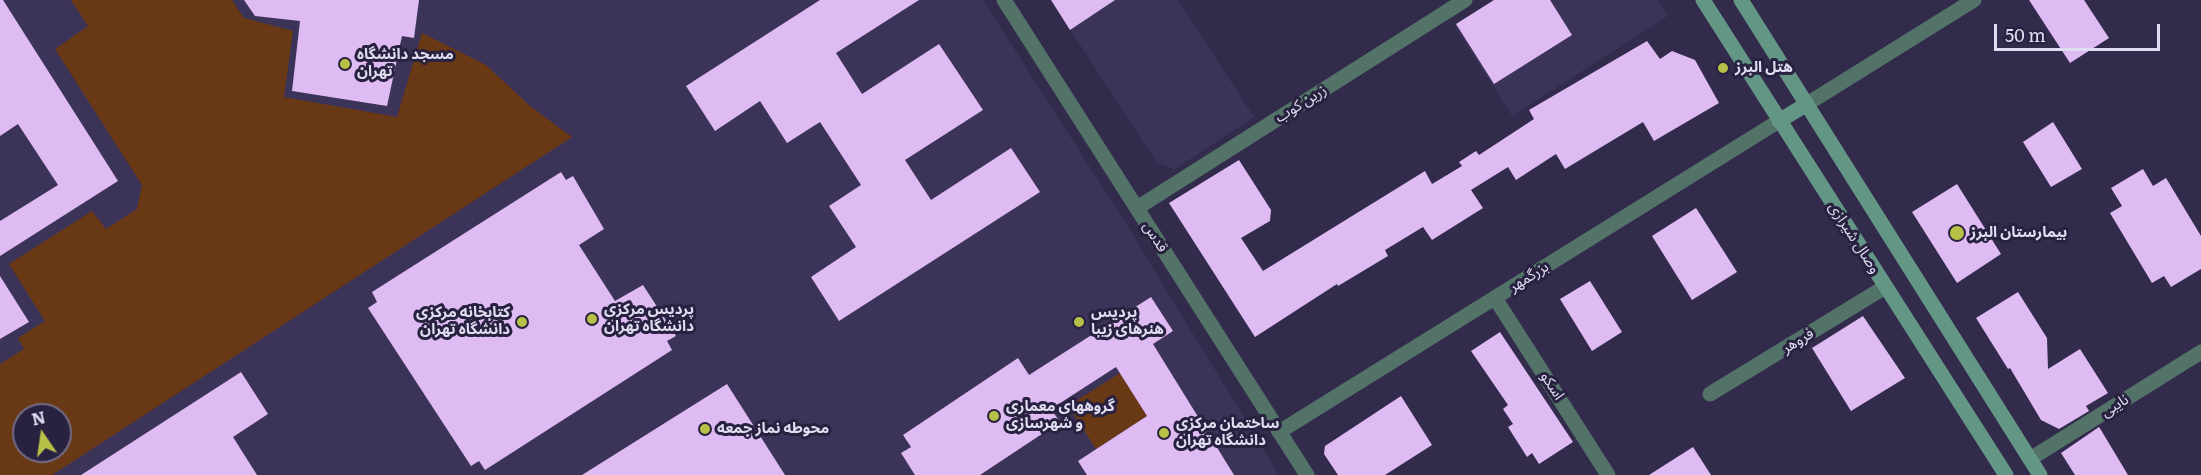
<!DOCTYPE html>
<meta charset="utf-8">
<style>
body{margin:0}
#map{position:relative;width:2201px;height:475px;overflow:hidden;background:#322b4b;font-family:Literata,serif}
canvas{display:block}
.north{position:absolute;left:12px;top:403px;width:60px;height:60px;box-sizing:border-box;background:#282140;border:2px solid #726c87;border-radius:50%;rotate:347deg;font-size:16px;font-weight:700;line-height:24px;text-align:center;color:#e0dcf1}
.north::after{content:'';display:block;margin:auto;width:21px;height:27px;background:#b8c147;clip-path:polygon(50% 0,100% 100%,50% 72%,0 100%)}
.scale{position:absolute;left:1994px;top:24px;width:166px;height:27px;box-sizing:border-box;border:3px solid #e0dcf1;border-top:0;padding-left:8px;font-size:18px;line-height:21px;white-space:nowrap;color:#e0dcf1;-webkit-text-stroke:4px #282140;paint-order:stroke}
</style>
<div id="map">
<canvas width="2201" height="475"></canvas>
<div class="north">N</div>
<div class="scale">50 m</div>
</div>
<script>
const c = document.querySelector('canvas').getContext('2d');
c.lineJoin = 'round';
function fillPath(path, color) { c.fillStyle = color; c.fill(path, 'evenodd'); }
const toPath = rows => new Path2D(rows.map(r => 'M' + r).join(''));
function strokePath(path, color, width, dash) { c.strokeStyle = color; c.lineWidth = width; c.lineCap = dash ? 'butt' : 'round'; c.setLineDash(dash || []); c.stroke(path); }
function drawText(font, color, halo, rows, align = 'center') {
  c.font = font + ' Literata,"Noto Sans Arabic",serif'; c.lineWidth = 6; c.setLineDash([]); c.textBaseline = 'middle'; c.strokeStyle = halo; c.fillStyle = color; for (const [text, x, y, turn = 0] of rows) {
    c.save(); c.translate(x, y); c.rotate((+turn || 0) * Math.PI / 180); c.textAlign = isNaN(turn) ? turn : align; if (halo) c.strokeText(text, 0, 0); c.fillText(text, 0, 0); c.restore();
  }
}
const built = toPath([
 [0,0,983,0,1125,222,1279,475,0,475],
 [24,415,60,415,60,451,24,451],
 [1051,0,1178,0,1254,117,1175,169,1157,163],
 [1493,0,1657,0,1668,16,1512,116,1454,25]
]);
const green = toPath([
 [71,0,232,0,244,18,293,31,284,97,397,117,422,33,486,65,530,106,572,137,52,475,0,475,0,364,24,349,18,338,45,321,9,264,92,211,106,229,137,209,142,185,55,49,88,26],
 [24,415,60,415,60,451,24,451],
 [1120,373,1147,416,1096,449,1068,406]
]);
const building = toPath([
 [0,0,3,0,118,181,0,256,0,221,58,185,18,124,0,136],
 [244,0,419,0,414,38,402,36,387,106,292,91,300,21,255,16],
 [820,0,919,0,836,53,862,94,939,44,983,110,905,160,931,200,1011,148,1040,192,839,321,811,277,856,247,829,206,861,185,820,122,787,143,760,101,715,131,686,86],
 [1051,0,1115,0,1070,30],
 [1494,0,1550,0,1572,35,1494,84,1456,24],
 [2029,0,2084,0,2109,38,2070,63],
 [1647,41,1660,59,1672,51,1695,60,1719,103,1654,141,1643,122,1565,169,1556,154,1516,180,1508,167,1471,190,1483,208,1432,240,1423,227,1385,250,1388,256,1338,286,1337,284,1255,337,1169,203,1239,160,1271,210,1270,221,1241,238,1263,271,1425,171,1432,184,1462,166,1459,162,1476,151,1479,155,1534,119,1529,110],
 [2053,122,2082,169,2051,187,2023,142],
 [2143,169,2153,186,2166,178,2201,236,2201,269,2171,287,2164,276,2152,283,2110,213,2122,206,2111,188],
 [561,172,566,180,573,176,604,229,579,245,615,301,643,285,676,336,667,341,672,350,485,470,479,461,471,466,368,308,377,302,372,292],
 [1957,184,2001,254,1957,283,1912,212],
 [1696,208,1737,272,1692,300,1652,236],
 [0,276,29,322,0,339],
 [1590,281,1622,332,1592,351,1560,299],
 [2018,292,2047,338,2048,369,2080,349,2108,393,2086,406,2089,411,2059,429,2041,420,2010,368,2008,369,1976,318],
 [1151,297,1173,331,1153,344,1234,475,1087,475,1078,461,1147,416,1116,367,1051,409,1060,422,980,475,915,475,901,453,911,447,903,435,1018,358,1029,375],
 [1863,316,1905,378,1851,411,1812,348],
 [1500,332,1573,442,1539,464,1532,453,1527,457,1508,427,1513,424,1503,409,1508,405,1471,351],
 [241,372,268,414,233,437,257,475,81,475],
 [727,384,785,475,582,475],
 [1401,396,1432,445,1385,475,1338,475,1324,454,1325,446],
 [2099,427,2101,430,2128,475,2075,475,2061,453],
 [1693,447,1711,475,1649,475]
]);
const minor = toPath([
 [1137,208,1465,0],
 [1495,298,1608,475],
 [1710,394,1885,287],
 [2030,459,2201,352]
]);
const tertiary = toPath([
 [1004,0,1307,475],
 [1807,104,1974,0],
 [1279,432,1779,121]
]);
const secondary = toPath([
 [1703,0,2006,475],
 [1741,0,2040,475],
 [1779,121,1807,104]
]);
const markers = [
 [345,64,6,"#b8c147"],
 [1723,68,6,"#b8c147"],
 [1957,233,8,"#b8c147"],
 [592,319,6,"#b8c147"],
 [522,322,6,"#b8c147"],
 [1079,322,6,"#b8c147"],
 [994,416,6,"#b8c147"],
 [705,429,6,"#b8c147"],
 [1164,433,6,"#b8c147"]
];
const poiNames = [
 ["مسجد دانشگاه",357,55],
 ["تهران",357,72],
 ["هتل البرز",1735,68],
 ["بیمارستان البرز",1970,233],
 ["پردیس مرکزی",604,310],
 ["دانشگاه‌ تهران",604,327],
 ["کتابخانه مرکزی",510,313,"right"],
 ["دانشگاه تهران",510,330,"right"],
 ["پردیس",1091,313],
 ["هنرهای زیبا",1091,330],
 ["گروههای معماری",1006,407],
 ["و شهرسازی",1006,424],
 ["ساختمان مرکزی",1176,424],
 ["دانشگاه تهران",1176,441],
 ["محوطه نماز جمعه",717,429]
];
const streetNames = [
 ["زرین کوب",1301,104,-32],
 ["قدس",1155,237,58],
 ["وصال شیرازی",1854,238,57],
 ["بزرگمهر",1529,277,-32],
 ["فروهر",1798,341,-31],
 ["اسکو",1552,386,57],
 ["نایبی",2115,406,-32]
];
fillPath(built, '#3c3359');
fillPath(green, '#693814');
fillPath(building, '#dfbbf4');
strokePath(minor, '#537268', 15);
strokePath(tertiary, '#537268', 15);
strokePath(secondary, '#649686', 15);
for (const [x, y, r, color] of markers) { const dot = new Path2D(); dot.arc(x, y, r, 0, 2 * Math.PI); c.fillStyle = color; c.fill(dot); strokePath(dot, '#282140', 2); }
drawText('bold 15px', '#e0dcf1', '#282140', poiNames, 'left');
drawText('15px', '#e0dcf1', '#282140', streetNames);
</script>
